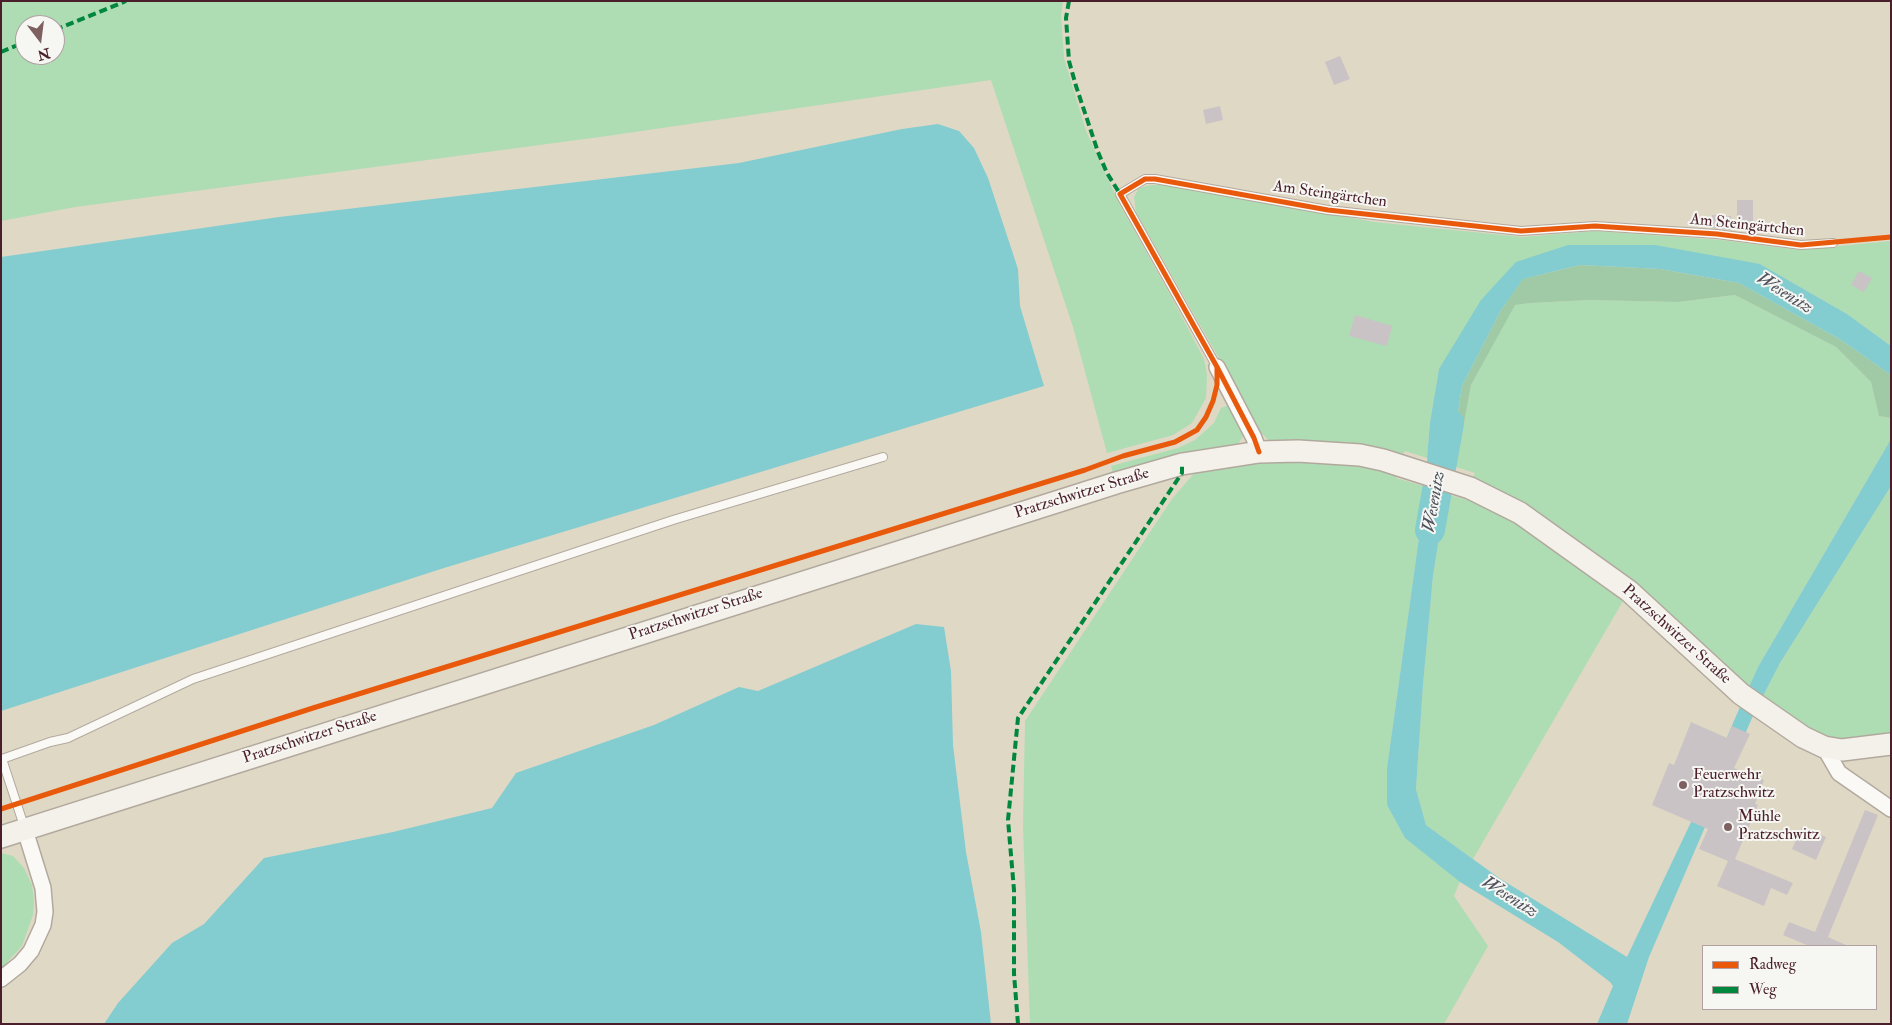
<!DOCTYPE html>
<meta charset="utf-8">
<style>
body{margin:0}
#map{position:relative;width:1892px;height:1025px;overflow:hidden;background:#dfd8c5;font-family:"IM FELL Double Pica",serif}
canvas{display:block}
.frame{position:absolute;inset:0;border:2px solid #4a1f2b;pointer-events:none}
.legend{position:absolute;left:1702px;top:945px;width:175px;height:65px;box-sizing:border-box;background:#f6f6f2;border:1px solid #b1a0a2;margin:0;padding:6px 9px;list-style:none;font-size:15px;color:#4a1f2b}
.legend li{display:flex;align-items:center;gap:10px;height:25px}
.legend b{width:25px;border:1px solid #b1a0a2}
.north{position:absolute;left:15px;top:15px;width:50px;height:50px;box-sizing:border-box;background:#f6f6f2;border:1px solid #b1a0a2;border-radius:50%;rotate:165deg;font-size:14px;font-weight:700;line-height:20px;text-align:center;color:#4a1f2b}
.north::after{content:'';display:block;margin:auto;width:18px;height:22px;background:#7e6061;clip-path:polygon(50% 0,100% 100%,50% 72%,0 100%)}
</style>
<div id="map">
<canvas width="1892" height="1025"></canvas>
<div class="frame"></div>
<ul class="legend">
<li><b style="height:6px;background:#e8590c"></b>Radweg</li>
<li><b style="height:6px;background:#00873e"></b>Weg</li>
</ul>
<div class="north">N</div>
</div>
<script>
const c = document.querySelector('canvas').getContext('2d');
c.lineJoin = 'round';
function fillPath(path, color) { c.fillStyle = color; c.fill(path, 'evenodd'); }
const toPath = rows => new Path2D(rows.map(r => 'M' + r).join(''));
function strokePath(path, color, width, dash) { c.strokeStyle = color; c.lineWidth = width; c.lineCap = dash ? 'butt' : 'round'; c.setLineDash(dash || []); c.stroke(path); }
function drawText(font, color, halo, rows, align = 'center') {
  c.font = font + ' "IM FELL Double Pica",serif'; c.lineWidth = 4; c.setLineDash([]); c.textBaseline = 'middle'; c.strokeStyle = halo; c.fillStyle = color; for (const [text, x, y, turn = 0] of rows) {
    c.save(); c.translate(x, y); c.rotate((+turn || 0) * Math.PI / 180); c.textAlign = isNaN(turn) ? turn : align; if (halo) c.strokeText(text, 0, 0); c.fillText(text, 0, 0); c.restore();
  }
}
const green = toPath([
 [1,1,1063,1,1061,16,1064,58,1086,131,1120,205,1173,300,1204,359,1207,375,1206,398,1192,423,1173,435,1107,453,1073,327,991,80,607,136,75,207,1,221],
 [25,25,55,25,55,55,25,55],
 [1151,185,1164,185,1374,222,1522,237,1595,231,1721,240,1799,250,1891,241,1891,346,1847,314,1760,264,1568,245,1439,369,1430,422,1427,458,1405,451,1403,454,1326,442,1269,441,1258,429,1233,383,1136,212,1134,197,1139,188],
 [1735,295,1836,347,1871,382,1879,416,1891,418,1891,439,1758,667,1748,689,1473,479,1475,473,1456,467,1471,385,1514,305,1531,303,1589,300,1678,302],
 [1229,405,1241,423,1243,437,1237,445,1114,476,1111,466,1178,448,1195,440,1214,423,1221,408],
 [1263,460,1357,464,1397,473,1396,478,1426,487,1387,768,1387,805,1405,838,1460,881,1454,896,1488,946,1444,1024,1030,1024,1023,827,1025,721,1172,499,1196,471],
 [1891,486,1891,739,1847,741,1814,733,1762,698,1780,663],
 [1446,494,1467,500,1468,496,1515,519,1572,557,1623,601,1473,859,1426,825,1416,789,1423,685,1433,576],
 [1,853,13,856,24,868,32,885,34,901,33,915,22,946,1,969]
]);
const forest = toPath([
 [1580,265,1660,269,1739,283,1841,340,1891,375,1891,418,1879,416,1871,382,1836,347,1735,295,1678,302,1589,300,1531,303,1515,305,1471,385,1456,467,1450,465,1462,386,1501,310,1523,279]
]);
const water = toPath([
 [938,124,959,131,974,148,988,178,1018,269,1020,306,1044,386,444,568,1,711,1,257,279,217,739,163,902,129],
 [1568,245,1655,245,1760,264,1847,314,1891,346,1891,375,1841,340,1739,283,1660,269,1580,265,1523,279,1501,310,1462,386,1450,465,1427,458,1430,422,1439,369,1481,300,1516,262],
 [1891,439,1891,486,1780,663,1762,698,1748,689,1758,667],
 [1426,487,1446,494,1433,576,1423,685,1416,789,1426,825,1499,878,1627,957,1691,822,1742,702,1755,711,1649,957,1627,1024,1597,1024,1613,986,1610,982,1558,942,1460,882,1405,838,1387,805,1387,768],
 [916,624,944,627,951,671,953,745,966,852,981,932,991,1024,104,1024,118,1003,172,943,204,924,264,858,393,832,492,808,516,773,654,725,739,687,758,691]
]);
const river = toPath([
 [1430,530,1449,423]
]);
const building = toPath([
 [1340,56,1350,79,1334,85,1325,62],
 [1220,106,1223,120,1206,124,1203,110],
 [1737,200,1753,200,1753,227,1737,228],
 [1712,215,1731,216,1730,230,1711,228],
 [1859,271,1872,278,1864,292,1851,285],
 [1355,315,1392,326,1387,346,1349,336],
 [1691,722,1727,738,1732,726,1750,734,1734,768,1764,780,1755,804,1758,805,1735,859,1793,883,1787,895,1771,888,1764,906,1717,886,1728,861,1699,849,1708,829,1652,805,1669,763,1674,765],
 [1865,810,1878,815,1828,937,1848,946,1809,946,1783,935,1789,922,1815,932],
 [1802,827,1826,837,1816,860,1792,849]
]);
const lane = toPath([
 [1217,367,1120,194,1145,179,1155,179,1328,210,1521,231,1595,226,1717,234,1801,245,1833,243],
 [25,829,2,759,50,742,68,738,193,679,673,520,883,457]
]);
const street = toPath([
 [1217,367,1254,438,1259,452],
 [1824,747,1839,773,1891,809],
 [1,979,20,964,31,951,43,925,45,912,43,888,25,830]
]);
const secondary = toPath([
 [1,837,1116,483,1182,464,1259,452,1298,451,1360,455,1383,460,1470,488,1520,513,1629,591,1741,694,1803,737,1824,747,1842,750,1891,744]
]);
const quiet = toPath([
 [1069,1,1066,18,1069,61,1076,86,1098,152,1107,173,1120,194],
 [55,30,126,1],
 [1,52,25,42],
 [1018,1024,1014,974,1014,890,1008,820,1018,718,1182,473,1182,464]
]);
const cycleway = toPath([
 [1259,452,1254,438,1217,367,1120,194,1145,179,1155,179,1328,210,1521,231,1595,226,1717,234,1801,245,1891,237],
 [1,809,313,708,1085,470,1123,456,1175,442,1197,430,1206,417,1213,401,1217,385,1217,367]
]);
const markers = [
 [1683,785,5,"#7e6061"],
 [1728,827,5,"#7e6061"]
];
const streetNames = [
 ["Am Steingärtchen",1330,195,8],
 ["Am Steingärtchen",1747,226,6],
 ["Pratzschwitzer Straße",1082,494,-17],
 ["Pratzschwitzer Straße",696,615,-18],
 ["Pratzschwitzer Straße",1676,635,42],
 ["Pratzschwitzer Straße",310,738,-18]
];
const poiNames = [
 ["Feuerwehr",1693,776],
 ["Pratzschwitz",1693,794],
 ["Mühle",1738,818],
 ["Pratzschwitz",1738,836]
];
const waterNames = [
 ["Wesenitz",1784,294,32],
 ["Wesenitz",1435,502,-80],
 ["Wesenitz",1509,898,32]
];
fillPath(green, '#aedcb3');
fillPath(forest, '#a0caa5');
fillPath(water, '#83cdd0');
strokePath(river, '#83cdd0', 30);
fillPath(building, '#cac3c5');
strokePath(lane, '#b2a99e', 10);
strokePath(street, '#b2a99e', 18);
strokePath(secondary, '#b2a99e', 24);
strokePath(lane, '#faf9f6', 8);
strokePath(street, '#faf9f6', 15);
strokePath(secondary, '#f4f1eb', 21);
strokePath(quiet, '#00873e', 4, [8, 4]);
strokePath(cycleway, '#e8590c', 5);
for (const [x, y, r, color] of markers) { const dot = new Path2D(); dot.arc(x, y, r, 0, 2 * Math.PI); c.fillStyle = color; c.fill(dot); strokePath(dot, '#f6f6f2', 2); }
drawText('16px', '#4a1f2b', '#f6f6f2', streetNames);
drawText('16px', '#4a1f2b', '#f6f6f2', poiNames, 'left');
drawText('italic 18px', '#4f525e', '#f6f6f2', waterNames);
</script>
